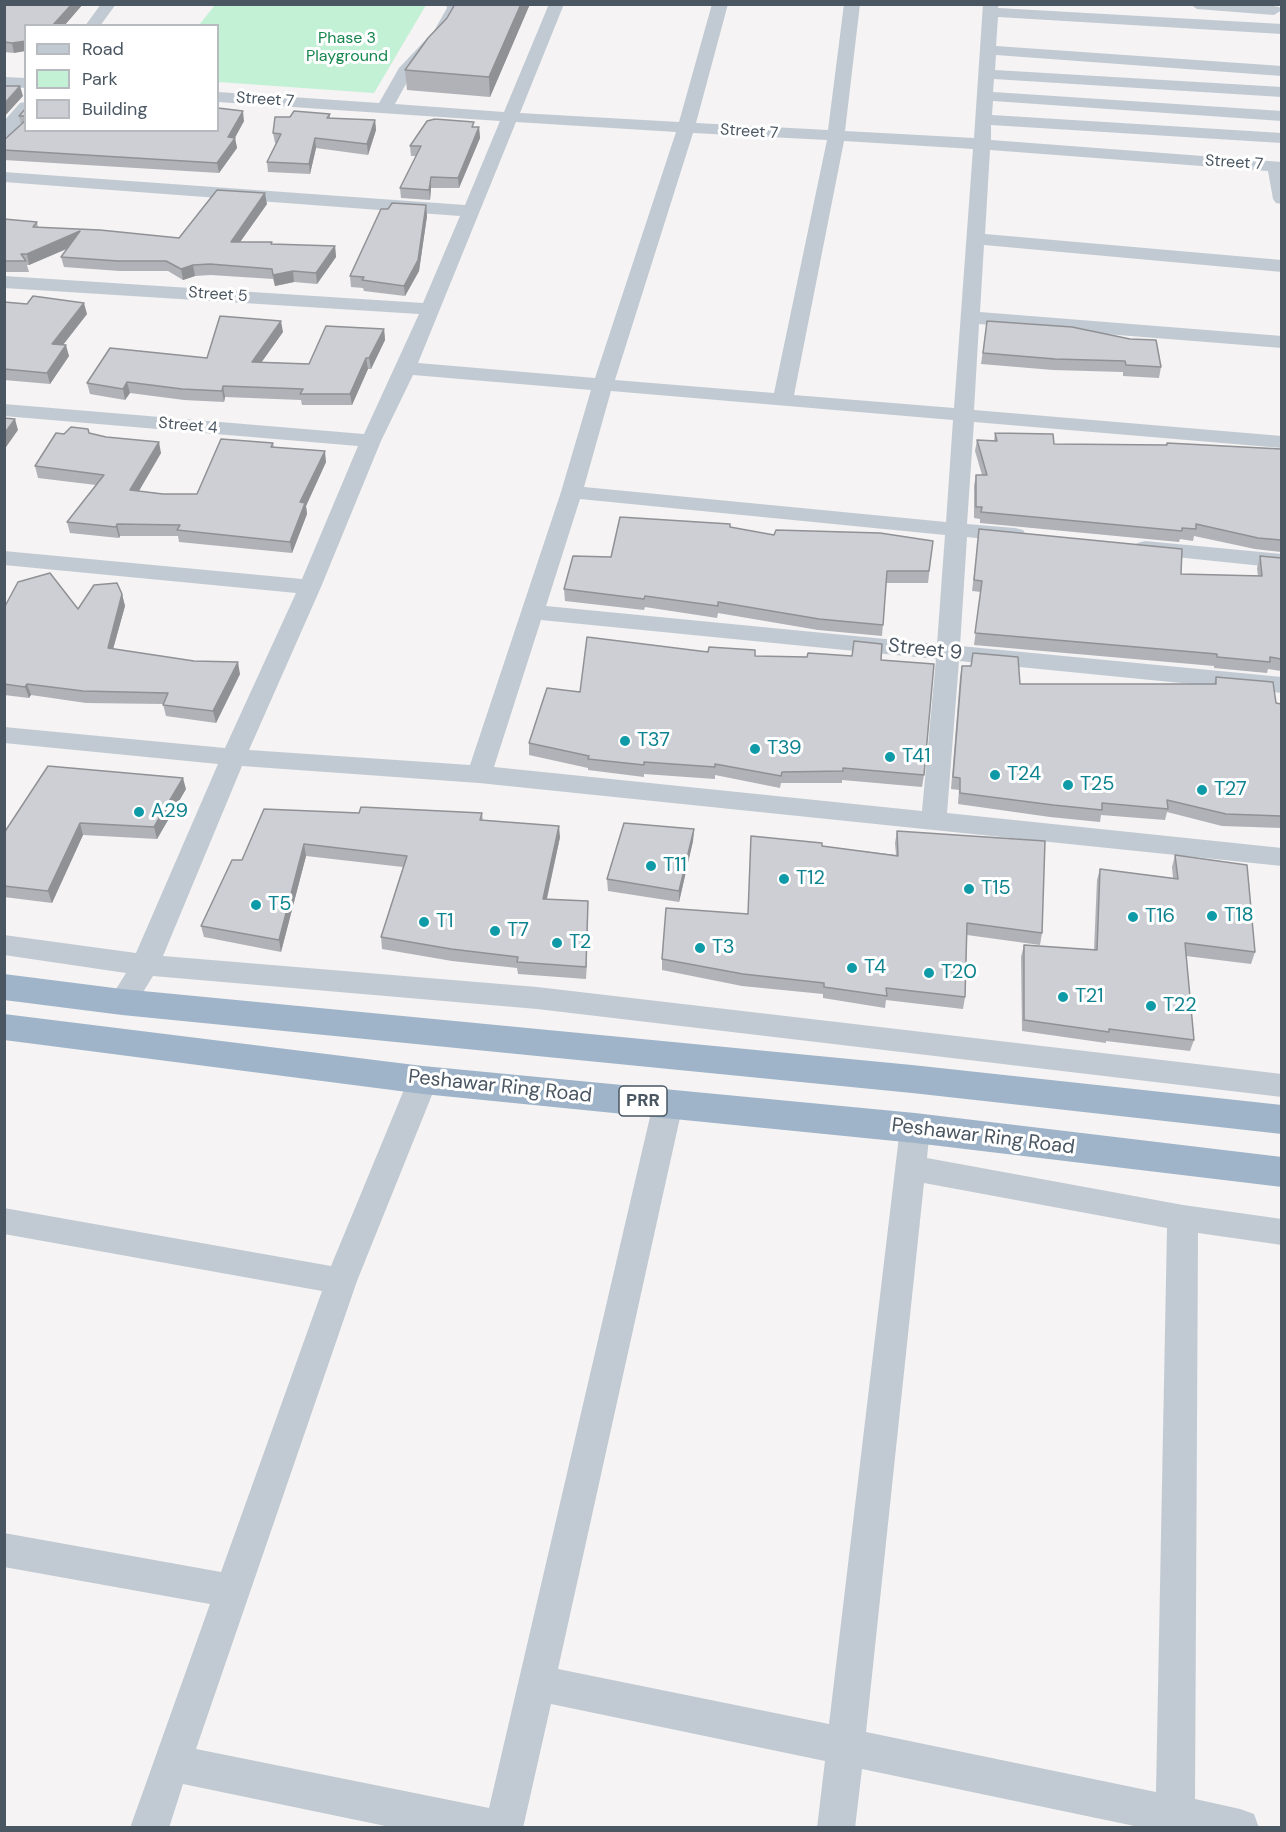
<!DOCTYPE html>
<style>
body{margin:0}
#map{position:relative;width:1286px;height:1832px;overflow:hidden;background:#f5f3f3;font-family:"DM Sans",sans-serif}
canvas{display:block}
.frame{position:absolute;inset:0;border:6px solid #4a5661;pointer-events:none}
.legend{position:absolute;left:24px;top:24px;width:195px;height:108px;box-sizing:border-box;background:#fff;border:2px solid #b7bbc0;margin:0;padding:8px 10px;list-style:none;font-size:18px;color:#4a5661}
.legend li{display:flex;align-items:center;gap:12px;height:30px}
.legend b{width:30px;border:2px solid #b7bbc0}
</style>
<div id="map">
<canvas width="1286" height="1832"></canvas>
<div class="frame"></div>
<ul class="legend">
<li><b style="height:8px;background:#c1cad2"></b>Road</li>
<li><b style="height:16px;background:#c3f1d5"></b>Park</li>
<li><b style="height:16px;background:#cdcfd5"></b>Building</li>
</ul>
</div>
<script>
const c = document.querySelector('canvas').getContext('2d');
c.lineJoin = 'round';
function fillPath(path, color) { c.fillStyle = color; c.fill(path, 'evenodd'); }
const toPath = rows => new Path2D(rows.map(r => 'M' + r).join(''));
function strokePath(path, color, width, dash) { c.strokeStyle = color; c.lineWidth = width; c.lineCap = dash ? 'butt' : 'round'; c.setLineDash(dash || []); c.stroke(path); }
function drawText(font, color, halo, rows, align = 'center') {
  c.font = font + ' "DM Sans",sans-serif'; c.lineWidth = 6; c.setLineDash([]); c.textBaseline = 'middle'; c.strokeStyle = halo; c.fillStyle = color; for (const [text, x, y, turn = 0] of rows) {
    c.save(); c.translate(x, y); c.rotate((+turn || 0) * Math.PI / 180); c.textAlign = isNaN(turn) ? turn : align; if (halo) c.strokeText(text, 0, 0); c.fillText(text, 0, 0); c.restore();
  }
}
const green = toPath([
 [215,5,216,4,426,5,374,93,218,82,218,26,199,25]
]);
const minor = toPath([
 [101,4,116,4,100,26,85,26,101,4],
 [446,4,462,4,463,8,446,36,412,73,395,104,504,112,549,4,564,4,520,113,679,122,712,4,728,4,696,123,828,130,844,4,860,4,845,131,974,138,983,4,999,4,998,8,1282,24,1282,34,998,17,996,46,1282,66,1282,76,996,55,995,70,1282,87,1282,97,994,79,993,92,1282,111,1282,121,993,101,992,115,1282,133,1282,143,991,125,991,140,1282,162,1282,204,1276,203,1273,199,1268,171,990,150,985,234,1282,260,1282,272,984,245,980,312,1282,336,1282,348,979,324,974,410,1282,436,1282,448,974,422,967,524,1015,528,1023,530,1026,535,1023,540,1015,542,967,537,960,646,1282,677,1282,693,959,661,947,813,1282,848,1282,866,479,783,242,766,163,956,537,987,1282,1074,1282,1097,537,1009,153,976,132,1010,122,1013,112,1010,108,1002,126,973,4,955,4,935,136,953,218,764,4,743,4,727,225,748,296,593,4,565,4,551,302,579,358,446,4,416,4,404,364,434,419,314,4,288,4,276,423,303,460,216,4,182,4,172,465,205,500,121,218,102,218,92,379,103,399,68,434,31,447,8,446,4],
 [516,122,676,132,595,378,418,363,516,122],
 [693,133,827,140,774,393,615,380,693,133],
 [844,141,973,149,954,408,794,395,844,141],
 [413,375,591,390,561,492,470,765,249,750,321,587,381,441,413,375],
 [611,391,953,420,946,522,584,487,611,391],
 [580,499,945,535,937,644,546,606,580,499],
 [541,620,936,659,922,811,494,767,541,620],
 [1190,4,1263,4,1279,7,1282,10,1274,15,1197,9,1190,4],
 [4,77,26,78,26,88,4,87,4,77],
 [26,102,26,118,10,136,4,137,4,121,20,103,26,102],
 [1145,541,1282,554,1282,568,1137,553,1134,548,1137,543,1145,541],
 [423,1069,433,1072,438,1080,357,1281,196,1749,489,1808,653,1104,658,1096,668,1092,678,1096,683,1104,558,1669,829,1724,900,1128,904,1120,915,1116,926,1120,930,1128,927,1158,1183,1205,1282,1219,1282,1245,1198,1233,1195,1799,1240,1809,1254,1814,1259,1828,1144,1828,862,1769,855,1828,817,1828,825,1761,551,1704,523,1828,395,1828,183,1784,169,1828,130,1828,210,1604,4,1567,4,1533,221,1572,322,1291,4,1234,4,1208,331,1266,408,1080,413,1072,423,1069],
 [924,1183,1167,1228,1156,1792,866,1732,924,1183]
]);
const trunk = toPath([
 [4,974,122,989,912,1065,1282,1105,1282,1134,912,1093,122,1015,4,1000,4,974],
 [4,1014,423,1066,915,1113,1282,1157,1282,1187,915,1143,423,1094,4,1040,4,1014]
]);
const wall = toPath([
 [4,4,83,4,64,26,26,26,14,53,4,52],
 [530,4,490,97,407,90,405,70],
 [26,108,26,130,244,121,235,138,237,148,219,173,4,160,4,140,21,124,19,116],
 [330,114,330,118,375,120,376,130,368,155,316,148,310,174,268,172,267,162,276,143,275,143,273,133,290,117],
 [474,127,479,127,480,138,459,188,431,188,430,200,401,198,400,188,416,156,411,156,410,146],
 [267,204,240,242,272,242,272,244,335,246,336,257,317,284,294,282,275,286,273,279,211,275,195,276,183,280,168,271,120,271,64,267,61,257,67,249,29,265,27,265,29,272,4,272,4,219,37,222,38,227,179,238],
 [426,205,427,216,419,271,405,296,364,291,363,288,351,287,350,276,388,209],
 [4,302,87,314,63,345,69,356,50,384,4,380],
 [987,321,1161,367,1159,378,1123,376,1123,372,1053,370,981,364],
 [384,329,385,340,371,369,368,369,352,405,302,405,301,400,225,397,224,402,184,400,130,393,125,400,90,394,87,383,207,358,283,332,261,362,309,364],
 [88,429,89,433,161,453,139,491,163,494,197,494,273,443,274,447,326,462,306,506,307,514,292,553,179,542,178,536,120,536,119,538,70,533,67,522,96,485,38,478,35,466],
 [995,433,1054,444,1167,445,1167,443,1281,449,1281,552,1255,549,1194,536,1193,541,1180,539,1179,542,980,523,980,519,974,518,974,486,976,475,982,475,975,451,977,440,994,441],
 [730,527,774,535,933,541,928,583,886,583,882,636,818,630,718,613,717,618,645,607,644,610,565,601,564,589,611,557],
 [978,540,1181,574,1258,576,1257,568,1260,556,1281,558,1281,671,1268,669,1267,673,1214,668,1214,666,974,645,981,592,972,591],
 [122,594,125,606,113,649,240,674,216,723,166,716,163,704,86,703,31,695,29,698,4,695,4,608,78,609],
 [708,652,755,656,881,660,924,775,922,787,842,780,842,783,781,783,780,788,715,775,715,779,644,774,644,777,588,770,588,768,529,755,529,743,580,692],
 [962,666,1020,684,1214,684,1216,677,1276,703,1281,704,1281,828,1222,826,1167,812,1165,820,1101,815,1100,822,1050,817,958,804,959,790,951,789,960,677],
 [186,789,157,839,83,835,52,903,4,897,4,833],
 [359,813,482,813,483,821,560,837,547,899,588,901,586,979,518,974,517,968,452,961,382,949,381,937,403,867,306,856,281,952,204,937,201,926,242,860],
 [694,829,693,841,679,902,608,891,607,879],
 [897,831,1042,933,1040,945,967,935,965,997,963,1009,886,1000,885,1008,823,998,823,994,742,986,662,970,662,959,748,914,822,846,896,855,895,843],
 [1175,855,1255,952,1251,964,1186,956,1194,1040,1190,1051,1106,1041,1106,1043,1022,1031,1021,957,1024,945,1094,950,1097,880,1100,869,1173,878,1172,867]
]);
const shadedWall = toPath([
 [72,4,83,4,64,26,52,26],
 [521,4,530,4,490,97,489,77],
 [26,41,26,51,14,53,12,43],
 [20,86,23,96,4,117,4,104],
 [243,111,244,121,234,139,235,138,237,148,219,173,217,163,228,137],
 [375,120,376,130,368,155,367,144],
 [479,127,480,138,459,188,458,178],
 [315,138,316,148,310,174,309,164],
 [431,177,431,188,430,200,429,190],
 [265,193,267,204,233,252,231,242],
 [426,205,427,216,419,271,405,296,404,286],
 [80,231,82,242,29,265,27,254],
 [335,246,336,257,317,284,316,273],
 [193,265,195,276,183,280,181,269],
 [293,271,294,282,275,286,273,275],
 [84,303,87,314,55,355,52,344],
 [281,321,283,332,254,373,252,362],
 [384,329,385,340,371,369,369,358],
 [66,345,69,356,50,384,47,373],
 [366,358,368,369,352,405,350,394],
 [127,382,130,393,125,400,123,389],
 [223,386,225,397,224,402,222,391],
 [15,419,18,430,4,450,4,434],
 [159,442,161,453,133,501,130,490],
 [325,451,326,462,306,506,307,514,292,553,290,542,300,502],
 [117,524,120,536,119,538,116,527],
 [122,594,125,606,110,660,108,648],
 [238,662,240,674,216,723,213,711],
 [27,684,31,695,29,698,25,687],
 [183,778,186,789,157,839,154,827],
 [80,823,83,835,52,903,48,891],
 [559,826,560,837,544,911,543,899],
 [694,829,693,841,679,902,679,891],
 [304,844,306,856,281,952,279,940],
 [588,901,588,913,586,979,586,967]
]);
const building = toPath([
 [4,4,72,4,52,26,26,26,26,41,12,43,4,42,4,4],
 [455,4,521,4,489,77,405,70,428,38,447,18,455,4],
 [4,86,20,86,4,104,4,86],
 [26,108,26,116,19,116,26,108],
 [218,108,243,111,228,137,235,138,217,163,4,150,4,140,26,120,26,130,218,130,218,108],
 [294,111,330,114,327,118,375,120,367,144,315,138,309,164,267,162,281,134,273,133,275,117,290,117,294,111],
 [435,119,474,122,472,127,479,127,458,178,431,177,429,190,400,188,421,146,410,146,427,121,435,119],
 [217,190,265,193,231,242,272,242,271,244,335,246,316,273,293,271,273,275,272,269,210,264,193,265,181,269,166,261,118,261,61,257,80,231,27,254,21,254,26,261,4,261,4,219,37,222,33,227,100,230,179,238,217,190],
 [392,203,426,205,418,260,404,286,362,280,364,277,350,276,381,209,388,209,392,203],
 [33,296,84,303,52,344,66,345,47,373,4,369,4,302,27,304,33,296],
 [220,316,281,321,252,362,309,364,326,326,384,329,369,358,366,358,350,394,300,394,303,389,223,386,222,391,182,389,127,382,123,389,87,383,110,348,207,358,220,316],
 [987,321,1072,327,1130,339,1156,340,1161,367,1126,365,1125,361,1055,359,983,353,987,321],
 [4,418,15,419,4,434,4,418],
 [71,427,88,429,89,433,106,437,159,442,130,490,163,494,197,494,221,439,273,443,271,447,325,451,300,502,305,503,290,542,177,530,180,525,117,524,116,527,67,522,104,475,35,466,56,433,64,434,71,427],
 [995,433,1053,434,1054,444,1167,445,1167,443,1281,449,1281,540,1258,538,1196,524,1196,529,1182,528,1182,531,981,512,982,507,976,507,976,475,987,475,977,440,997,441,995,433],
 [620,517,730,524,730,527,774,535,776,530,880,533,933,541,929,571,887,571,883,625,819,619,718,602,718,606,645,596,644,599,564,589,573,556,611,557,620,517],
 [979,529,1182,549,1181,574,1262,576,1260,556,1281,558,1281,659,1270,657,1270,662,1217,657,1217,654,975,633,982,581,974,580,979,529],
 [50,573,78,609,94,585,117,583,122,594,108,648,194,661,238,662,213,711,163,705,168,693,83,691,27,684,25,687,4,684,4,608,18,582,50,573],
 [587,637,708,652,709,647,755,650,755,656,807,657,808,653,852,656,854,641,882,644,881,660,934,664,924,775,843,768,843,771,782,772,781,776,715,764,715,767,644,762,644,765,588,759,589,756,529,743,547,688,580,692,587,637],
 [973,653,1018,657,1020,684,1216,684,1216,677,1273,682,1276,703,1281,704,1281,816,1226,814,1167,800,1168,809,1102,803,1102,810,1053,805,960,793,960,778,953,777,962,666,971,666,973,653],
 [48,766,183,778,154,827,80,823,48,891,4,886,4,833,48,766],
 [361,807,482,813,480,820,559,826,543,899,588,901,586,967,517,962,518,957,451,949,381,937,407,856,304,844,279,940,201,926,232,860,242,860,264,809,359,813,361,807],
 [624,823,694,829,679,891,607,879,624,823],
 [897,831,1045,841,1042,933,967,923,965,997,886,988,887,996,824,987,824,983,743,974,662,959,666,908,748,914,751,836,822,843,822,846,898,856,897,831],
 [1175,855,1247,865,1255,952,1185,943,1194,1040,1109,1029,1109,1032,1024,1020,1024,945,1097,950,1100,869,1178,879,1175,855]
]);
const markers = [
 [625,741,6,"#0f9aa8"],
 [755,749,6,"#0f9aa8"],
 [890,757,6,"#0f9aa8"],
 [995,775,6,"#0f9aa8"],
 [1068,785,6,"#0f9aa8"],
 [1202,790,6,"#0f9aa8"],
 [139,812,6,"#0f9aa8"],
 [651,866,6,"#0f9aa8"],
 [784,879,6,"#0f9aa8"],
 [969,889,6,"#0f9aa8"],
 [256,905,6,"#0f9aa8"],
 [1212,916,6,"#0f9aa8"],
 [1133,917,6,"#0f9aa8"],
 [424,922,6,"#0f9aa8"],
 [495,931,6,"#0f9aa8"],
 [557,943,6,"#0f9aa8"],
 [700,948,6,"#0f9aa8"],
 [852,968,6,"#0f9aa8"],
 [929,973,6,"#0f9aa8"],
 [1063,997,6,"#0f9aa8"],
 [1151,1006,6,"#0f9aa8"]
];
const farParknames = [
 ["Phase 3",347,39],
 ["Playground",347,57]
];
const farStreetnames = [
 ["Street 7",265,100,4],
 ["Street 7",749,132,4],
 ["Street 7",1234,163,4],
 ["Street 5",218,295,4],
 ["Street 4",188,426,5]
];
const shields = [
 [643,1101,48]
];
const shieldNames = [
 ["PRR",643,1101]
];
const streetNames = [
 ["Street 9",925,650,6],
 ["Peshawar Ring Road",500,1087,6],
 ["Peshawar Ring Road",983,1137,7]
];
const cultureNames = [
 ["T37",637,741],
 ["T39",767,749],
 ["T41",902,757],
 ["T24",1007,775],
 ["T25",1080,785],
 ["T27",1214,790],
 ["A29",151,812],
 ["T11",663,866],
 ["T12",796,879],
 ["T15",981,889],
 ["T5",268,905],
 ["T18",1224,916],
 ["T16",1145,917],
 ["T1",436,922],
 ["T7",507,931],
 ["T2",569,943],
 ["T3",712,948],
 ["T4",864,968],
 ["T20",941,973],
 ["T21",1075,997],
 ["T22",1163,1006]
];
fillPath(green, '#c3f1d5');
fillPath(minor, '#c1cad2');
fillPath(trunk, '#9fb4c9');
fillPath(wall, '#b0b2b7');
fillPath(shadedWall, '#909195');
fillPath(building, '#cdcfd5');
strokePath(building, '#909195', 1.5);
for (const [x, y, r, color] of markers) { const dot = new Path2D(); dot.arc(x, y, r, 0, 2 * Math.PI); c.fillStyle = color; c.fill(dot); strokePath(dot, '#fff', 2); }
drawText('16px', '#17864f', '#fff', farParknames);
drawText('16px', '#4a5661', '#fff', farStreetnames);
for (const [x, y, w] of shields) { const box = new Path2D(); box.roundRect(x - w / 2, y - 15, w, 30, 4.5); c.fillStyle = '#fff'; c.fill(box); strokePath(box, '#4a5661', 1.5); }
drawText('bold 18px', '#4a5661', null, shieldNames);
drawText('20px', '#4a5661', '#fff', streetNames);
drawText('20px', '#0d838f', '#fff', cultureNames, 'left');
</script>
